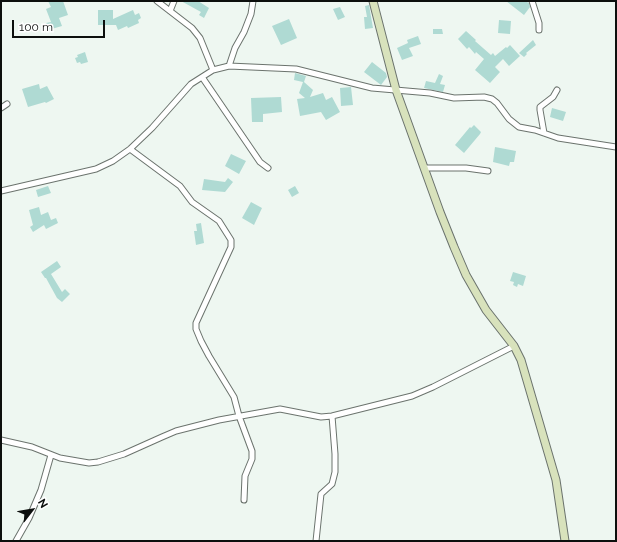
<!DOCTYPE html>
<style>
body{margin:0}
#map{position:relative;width:617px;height:542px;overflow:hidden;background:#eef7f1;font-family:Raleway,sans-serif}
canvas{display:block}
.frame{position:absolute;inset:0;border:2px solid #0c0f0d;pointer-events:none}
.north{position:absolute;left:12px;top:490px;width:40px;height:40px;-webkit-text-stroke:3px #fff;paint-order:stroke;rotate:59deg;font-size:11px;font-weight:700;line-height:16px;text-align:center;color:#0c0f0d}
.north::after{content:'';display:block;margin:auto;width:14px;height:18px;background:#0c0f0d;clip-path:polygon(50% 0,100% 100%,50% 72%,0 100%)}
.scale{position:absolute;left:12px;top:20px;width:93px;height:18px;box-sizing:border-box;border:2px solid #0c0f0d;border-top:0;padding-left:5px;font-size:12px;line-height:14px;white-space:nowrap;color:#0c0f0d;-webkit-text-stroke:3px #fff;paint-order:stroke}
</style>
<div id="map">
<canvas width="617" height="542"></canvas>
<div class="frame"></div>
<div class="north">N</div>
<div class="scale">100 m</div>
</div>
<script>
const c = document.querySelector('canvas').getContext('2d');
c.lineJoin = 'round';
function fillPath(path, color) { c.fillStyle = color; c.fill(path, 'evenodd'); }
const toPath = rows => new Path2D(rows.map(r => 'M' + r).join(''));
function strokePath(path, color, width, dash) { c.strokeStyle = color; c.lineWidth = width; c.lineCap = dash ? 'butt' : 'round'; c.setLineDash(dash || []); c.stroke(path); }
const building = toPath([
 [48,1,63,1,68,15,59,18,62,26,48,30,46,23,51,22,46,9,51,7],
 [181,1,198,1,209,8,204,18,199,15,201,12],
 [506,1,525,1,529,3,530,7,524,15],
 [369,5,373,28,365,29,364,17,367,17,365,6],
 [340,7,345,17,338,20,333,9],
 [98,10,113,10,113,19,133,10,135,15,139,13,141,18,138,20,139,23,128,28,127,26,118,30,116,25,98,25],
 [289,19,297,38,281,45,272,26],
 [499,20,511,21,510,34,498,33],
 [433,29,442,29,443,34,433,34],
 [466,31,476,40,475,41,491,55,493,53,495,56,506,47,507,48,510,45,520,56,509,66,503,59,495,67,500,72,490,83,475,70,484,59,476,52,475,54,469,47,467,49,458,39],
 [418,36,421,44,409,48,413,56,402,60,397,48,408,43,407,40],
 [533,40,536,45,526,53,527,54,524,57,519,53],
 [85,52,88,62,81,64,80,62,77,63,75,58,78,57,77,55],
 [372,62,386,73,387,77,381,85,364,72],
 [295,73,306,76,304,82,313,90,310,97,323,93,326,100,332,97,340,112,326,120,321,112,300,116,297,99,305,98,299,93,303,82,294,80],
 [439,74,443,76,440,84,445,85,443,92,424,88,426,81,435,83],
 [39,84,40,89,47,86,54,99,46,103,45,102,28,107,22,89],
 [351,87,353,105,341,106,340,88],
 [281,97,282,112,263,114,263,122,252,122,251,98],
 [552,108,566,112,563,121,550,117],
 [474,125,481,132,480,134,464,153,455,145,470,127,471,128],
 [495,147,516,151,514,162,510,162,509,166,493,162],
 [231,154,246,161,239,174,225,166],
 [228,178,233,182,225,192,202,190,204,179,225,182],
 [48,186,51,193,38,197,36,190],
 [295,186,299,193,292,197,288,190],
 [251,202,262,208,254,225,242,218],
 [39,207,41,215,48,212,51,220,56,218,58,223,46,229,44,225,33,232,30,227,33,225,29,210],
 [201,223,204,243,196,245,194,231,197,231,196,224],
 [57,261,61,267,51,274,62,292,65,289,70,294,62,302,57,298,46,278,45,278,41,272],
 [513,272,526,276,523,286,518,284,517,287,513,285,514,282,510,281]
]);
const street = toPath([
 [157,1,192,28,200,38,213,70],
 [532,1,539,23,539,30],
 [170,11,174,1],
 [229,66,235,48,244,32,251,14,253,1],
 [202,77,260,162,268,168],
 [1,108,7,104],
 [544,133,540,110,540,107,553,97,557,90],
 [130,149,180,186,192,202,219,221,231,240,231,247,196,323,196,329,201,341,209,356,234,397,239,416,252,451,252,459,245,476,244,500],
 [425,168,466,168,488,171],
 [1,191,96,169,113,161,130,149,152,128,191,84,213,70,229,66,296,69,372,88,430,93,454,98,484,97,492,99,497,103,509,119,519,127,535,130,558,138,616,147],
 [1,440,32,447,60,458,89,463,98,462,124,454,162,437,176,431,219,420,280,409,321,417,332,416,412,396,433,387,514,346],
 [16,541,29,518,41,490,51,455],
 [316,541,321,494,332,484,335,472,335,454,332,416]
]);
const secondary = toPath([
 [373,1,396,90,440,212,454,247,466,275,486,310,514,346,521,360,556,480,565,541]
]);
fillPath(building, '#afdad3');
strokePath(street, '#6b736d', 7);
strokePath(secondary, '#6b736d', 9);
strokePath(street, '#fff', 5);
strokePath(secondary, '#d8e2bc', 7);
</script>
